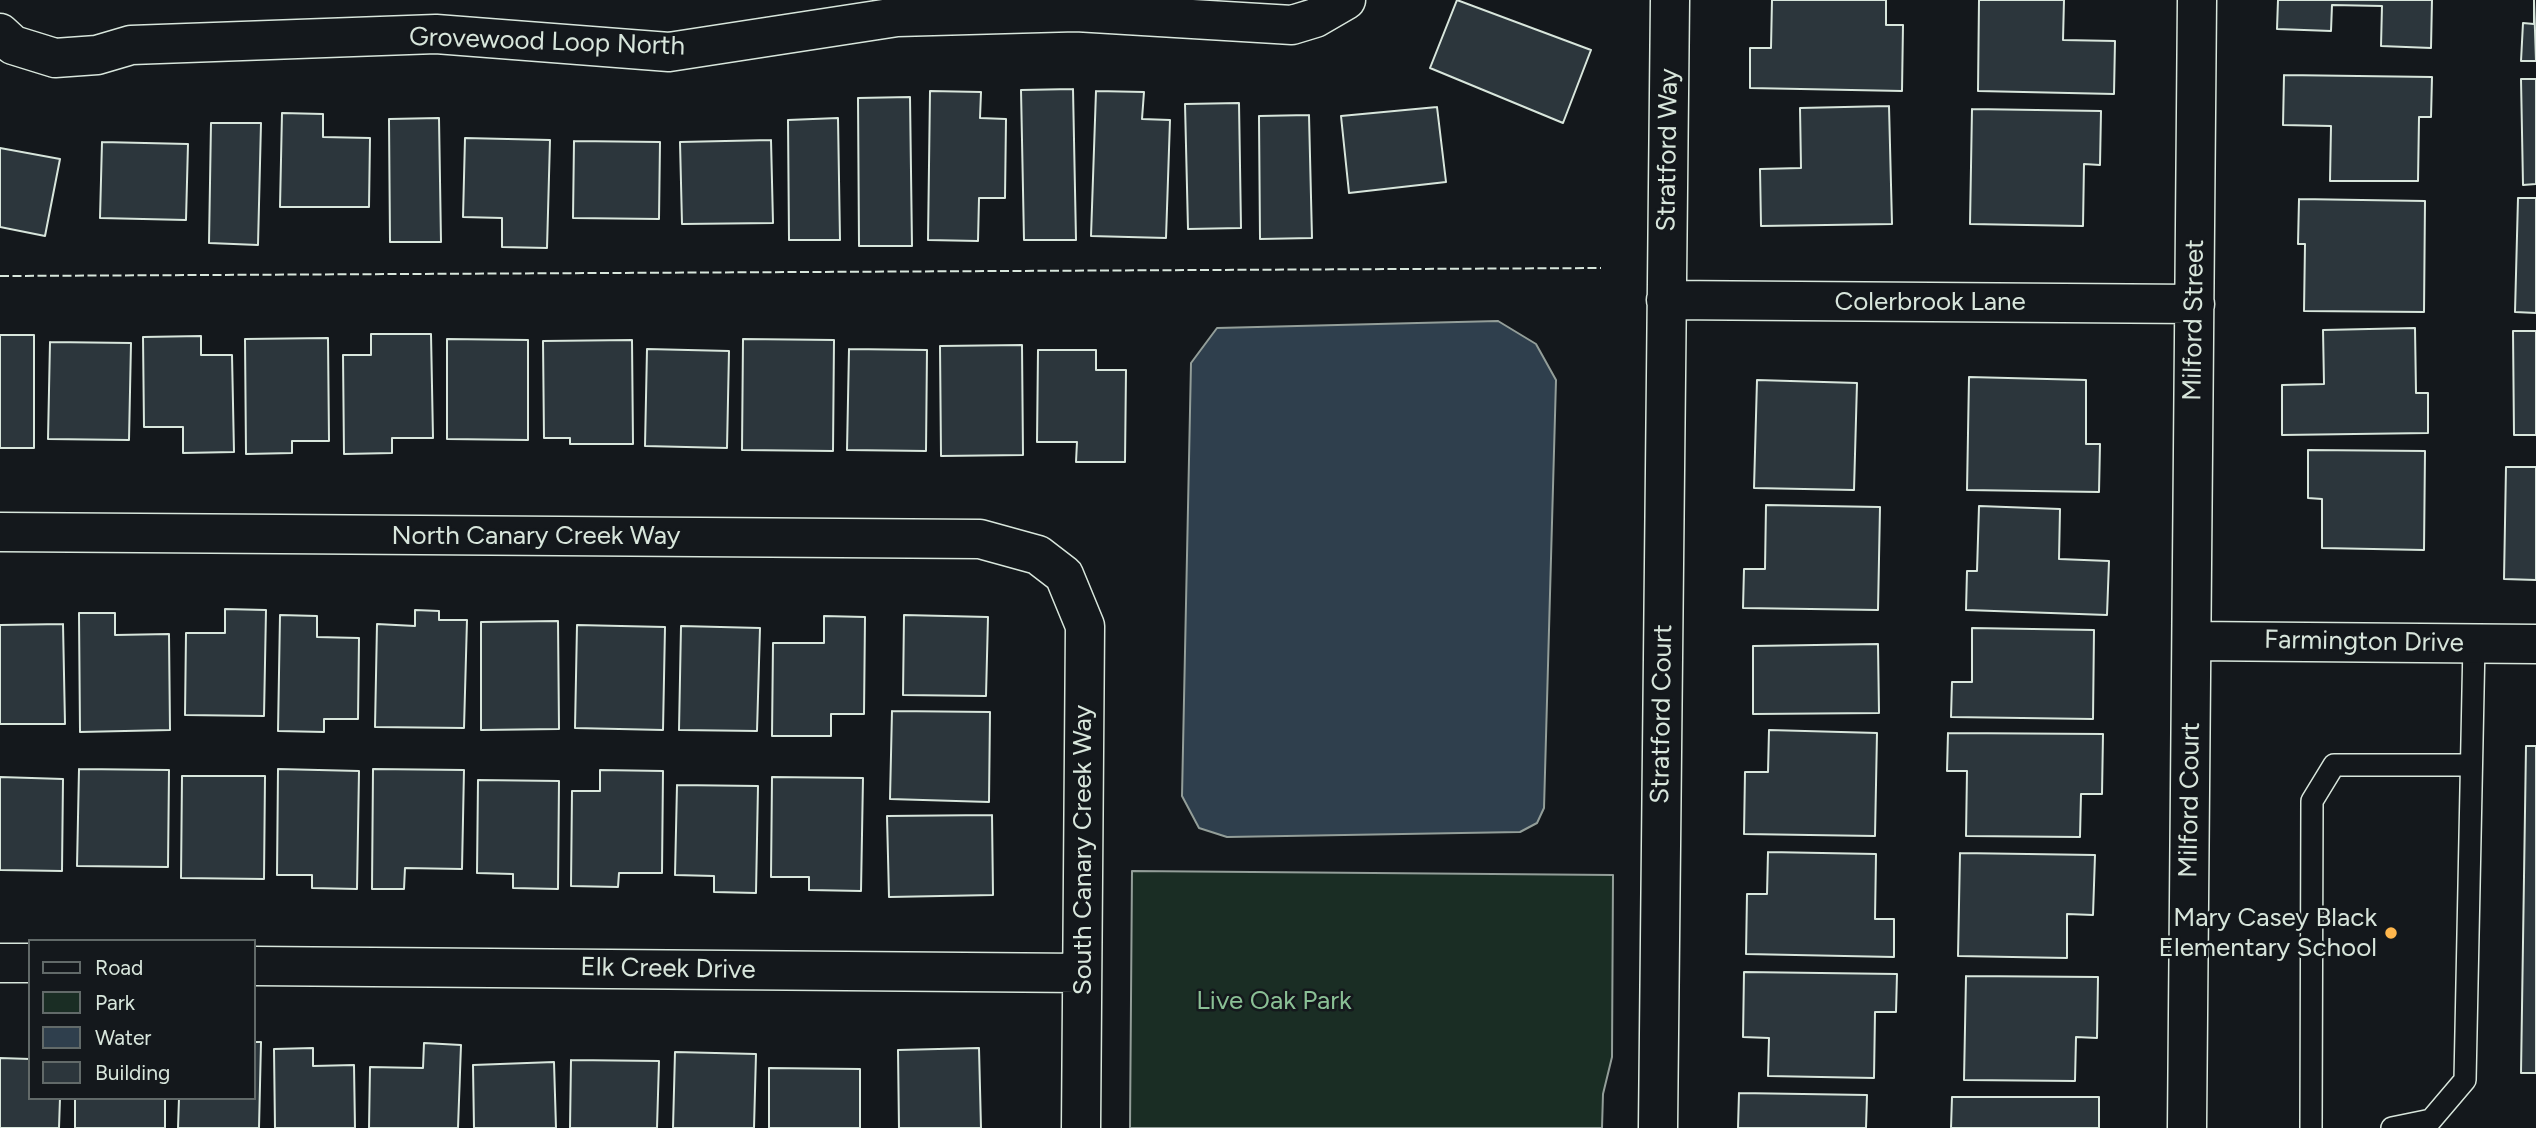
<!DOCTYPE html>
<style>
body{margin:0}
#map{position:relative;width:2536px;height:1128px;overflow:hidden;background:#14181c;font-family:Figtree,sans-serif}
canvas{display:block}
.legend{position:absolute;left:28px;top:939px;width:228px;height:161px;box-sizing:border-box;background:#14181c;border:2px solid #626a69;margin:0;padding:9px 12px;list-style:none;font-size:21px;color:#d8e6dc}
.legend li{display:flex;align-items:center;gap:14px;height:35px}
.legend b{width:35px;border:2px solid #626a69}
</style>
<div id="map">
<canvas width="2536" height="1128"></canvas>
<ul class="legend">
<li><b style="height:9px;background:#14181c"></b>Road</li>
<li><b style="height:19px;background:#1a2d24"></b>Park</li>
<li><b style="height:19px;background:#2f3f4d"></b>Water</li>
<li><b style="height:19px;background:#2c363c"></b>Building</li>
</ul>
</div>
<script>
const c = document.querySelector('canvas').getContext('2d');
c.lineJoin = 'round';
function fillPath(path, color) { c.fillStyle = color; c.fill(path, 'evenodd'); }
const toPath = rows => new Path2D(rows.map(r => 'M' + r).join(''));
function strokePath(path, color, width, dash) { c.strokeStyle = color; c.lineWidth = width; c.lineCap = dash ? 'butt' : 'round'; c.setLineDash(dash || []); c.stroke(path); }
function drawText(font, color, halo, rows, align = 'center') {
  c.font = font + ' Figtree,sans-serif'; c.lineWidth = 5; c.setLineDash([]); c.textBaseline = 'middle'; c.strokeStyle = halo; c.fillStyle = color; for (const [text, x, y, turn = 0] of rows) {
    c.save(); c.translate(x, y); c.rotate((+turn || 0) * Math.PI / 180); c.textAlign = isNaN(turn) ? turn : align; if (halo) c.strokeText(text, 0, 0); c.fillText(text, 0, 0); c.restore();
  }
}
const green = toPath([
 [1132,871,1613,875,1612,1057,1603,1094,1602,1128,1130,1128,1132,871]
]);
const water = toPath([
 [1498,321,1536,344,1556,380,1544,808,1537,823,1520,832,1227,837,1199,828,1182,796,1191,363,1217,328,1498,321]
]);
const building = toPath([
 [1457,0,1591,50,1563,123,1430,68,1457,0],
 [1772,0,1886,0,1886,25,1903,25,1902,91,1750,88,1750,48,1771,48,1772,0],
 [1979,0,2064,0,2063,40,2115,41,2114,94,1978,91,1979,0],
 [2278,0,2432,0,2431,48,2381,46,2382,6,2332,5,2331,31,2277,29,2278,0],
 [2534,0,2536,61,2521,61,2523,23,2534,24,2534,0],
 [2284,75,2432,77,2431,117,2419,117,2418,181,2330,181,2331,126,2283,125,2284,75],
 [2521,79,2536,79,2536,184,2523,185,2521,79],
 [1073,89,1076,240,1024,240,1021,90,1073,89],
 [930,91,981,92,980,118,1006,119,1005,198,979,198,978,241,928,240,930,91],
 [1096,91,1144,92,1142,119,1170,120,1166,238,1091,236,1096,91],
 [910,97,912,246,859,246,858,98,910,97],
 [1239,103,1241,228,1188,229,1185,104,1239,103],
 [1889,106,1892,224,1761,226,1760,169,1801,168,1800,108,1889,106],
 [1437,107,1446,182,1349,193,1341,116,1437,107],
 [1972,109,2101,111,2100,165,2084,164,2083,226,1970,224,1972,109],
 [282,113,323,114,323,137,370,138,369,207,280,207,282,113],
 [1309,115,1312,238,1260,239,1259,116,1309,115],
 [439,118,441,242,390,242,389,119,439,118],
 [838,118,840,240,789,240,788,120,838,118],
 [211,123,261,123,258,245,209,243,211,123],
 [465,138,550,140,547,248,502,247,502,218,463,217,465,138],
 [771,140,773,223,682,224,680,142,771,140],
 [574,141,660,142,659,219,573,218,574,141],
 [102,142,188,144,186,220,100,218,102,142],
 [0,148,60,159,45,236,0,227,0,148],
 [2518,198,2536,198,2536,313,2515,312,2518,198],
 [2299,199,2425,201,2424,312,2304,311,2305,244,2298,244,2299,199],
 [2415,328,2416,393,2428,393,2428,433,2282,435,2282,385,2324,384,2323,330,2415,328],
 [2513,331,2536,331,2536,435,2514,435,2513,331],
 [371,334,431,334,433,438,392,438,392,453,344,454,343,355,371,355,371,334],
 [0,335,34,335,34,448,0,448,0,335],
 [201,336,201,355,232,355,234,452,183,453,183,427,144,427,143,337,201,336],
 [328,338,329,441,292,441,292,453,246,454,245,339,328,338],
 [447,339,528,340,528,440,447,439,447,339],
 [743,339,834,340,833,451,742,450,743,339],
 [632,340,633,444,570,444,570,438,544,438,543,341,632,340],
 [50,342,131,343,129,440,48,439,50,342],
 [1022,345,1023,455,941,456,940,346,1022,345],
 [647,349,729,351,727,448,645,446,647,349],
 [849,349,927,350,926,451,847,450,849,349],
 [1038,350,1096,350,1096,370,1126,370,1125,462,1076,462,1077,442,1037,442,1038,350],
 [1969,377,2086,380,2086,444,2100,444,2099,492,1967,490,1969,377],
 [1757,380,1857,383,1854,490,1754,488,1757,380],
 [2308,450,2425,451,2424,550,2322,548,2322,499,2308,498,2308,450],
 [2506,467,2536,467,2536,580,2504,579,2506,467],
 [1766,505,1880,507,1878,610,1743,608,1744,569,1765,569,1766,505],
 [1979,506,2060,509,2059,559,2109,561,2107,615,1966,610,1967,571,1977,571,1979,506],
 [225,609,266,610,264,716,185,715,186,633,225,633,225,609],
 [415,610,439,611,439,620,467,620,464,728,375,727,377,624,415,626,415,610],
 [79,613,115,613,115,635,169,634,170,730,80,732,79,613],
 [280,615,317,616,317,637,359,638,358,719,324,719,324,732,278,731,280,615],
 [904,615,988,617,986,696,903,695,904,615],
 [824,616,865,617,864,714,831,714,831,736,772,736,773,643,824,643,824,616],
 [558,621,559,729,481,730,481,622,558,621],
 [63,624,65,724,0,724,0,625,63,624],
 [577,625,665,627,663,730,575,728,577,625],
 [681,626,760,628,757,731,679,730,681,626],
 [1972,628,2094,630,2093,719,1951,717,1952,682,1972,682,1972,628],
 [1878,644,1879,713,1753,714,1753,646,1878,644],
 [892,711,990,712,989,802,890,799,892,711],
 [1769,730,1877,733,1875,836,1744,834,1745,772,1768,772,1769,730],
 [1948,733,2103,734,2102,794,2081,794,2080,837,1966,836,1967,771,1947,771,1948,733],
 [2526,746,2536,746,2536,1073,2521,1073,2526,746],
 [79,769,169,770,168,867,77,866,79,769],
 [278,769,359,771,357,889,312,888,312,875,277,875,278,769],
 [373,769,464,770,462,869,405,868,404,889,372,889,373,769],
 [600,770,663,771,662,873,619,873,618,887,571,886,572,791,600,791,600,770],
 [182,776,265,776,264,879,181,878,182,776],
 [0,777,63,779,62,871,0,870,0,777],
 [772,777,863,778,861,891,809,890,809,877,771,877,772,777],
 [478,780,559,781,558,889,513,888,513,874,477,873,478,780],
 [677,785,758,786,756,893,714,892,714,876,675,875,677,785],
 [992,815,993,895,889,897,887,816,992,815],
 [1768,852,1876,854,1875,919,1894,919,1894,957,1746,954,1747,894,1767,894,1768,852],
 [1960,853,2095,855,2093,915,2067,914,2067,958,1958,956,1960,853],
 [1744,972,1897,974,1896,1012,1875,1012,1874,1078,1768,1076,1769,1038,1743,1037,1744,972],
 [1966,976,2098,977,2097,1038,2076,1037,2075,1081,1964,1080,1966,976],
 [254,1042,261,1042,259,1128,178,1128,179,1098,254,1098,254,1042],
 [424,1043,461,1045,458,1128,369,1128,370,1067,423,1068,424,1043],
 [313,1048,313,1066,354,1065,355,1128,275,1128,274,1049,313,1048],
 [979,1048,981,1128,899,1128,898,1050,979,1048],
 [675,1052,756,1054,754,1128,673,1128,675,1052],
 [0,1058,30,1059,30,1098,60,1098,59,1128,0,1128,0,1058],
 [571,1060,659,1061,657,1128,570,1128,571,1060],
 [554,1062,556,1128,474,1128,473,1065,554,1062],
 [769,1068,860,1069,860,1128,769,1128,769,1068],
 [1739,1093,1867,1095,1866,1128,1738,1128,1739,1093],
 [1952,1097,2099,1097,2099,1128,1951,1128,1952,1097],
 [75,1098,165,1098,165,1128,75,1128,75,1098]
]);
const lane = toPath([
 [2311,1128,2312,801,2334,765,2471,765],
 [2392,1128,2431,1120,2465,1080,2474,643]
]);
const street = toPath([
 [0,33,13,45,55,58,97,55,131,45,436,34,669,52,897,17,1076,12,1292,25,1315,18,1346,0],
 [1666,300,2195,304],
 [0,532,980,539,1038,555,1064,575,1085,626,1081,1128],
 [2192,641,2536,644],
 [0,963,30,963],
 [254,966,1082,973],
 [1658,1128,1670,0],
 [2187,1128,2197,0]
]);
const fence = toPath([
 [0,276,1601,268]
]);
const markers = [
 [2391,933,7,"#ffb74d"]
];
const streetNames = [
 ["Grovewood Loop North",547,42,2],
 ["Stratford Way",1668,150,-89],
 ["Colerbrook Lane",1930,302],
 ["Milford Street",2194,320,-89],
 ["North Canary Creek Way",536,536],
 ["Farmington Drive",2364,642,1],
 ["Stratford Court",1662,714,-89],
 ["Milford Court",2190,800,-89],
 ["South Canary Creek Way",1083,850,-90],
 ["Elk Creek Drive",668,969,1]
];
const poiNames = [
 ["Mary Casey Black",2377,918],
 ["Elementary School",2377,948]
];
const parkNames = [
 ["Live Oak Park",1274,1001]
];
fillPath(green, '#1a2d24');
strokePath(green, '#939e99', 2);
fillPath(water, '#2f3f4d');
strokePath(water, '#939e99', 2);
fillPath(building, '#2c363c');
strokePath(building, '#d8e6dc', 2);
strokePath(lane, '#d8e6dc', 24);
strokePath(street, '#d8e6dc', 41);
strokePath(lane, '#14181c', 21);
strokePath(street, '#14181c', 38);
strokePath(fence, '#d8e6dc', 2, [9, 3.5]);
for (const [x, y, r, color] of markers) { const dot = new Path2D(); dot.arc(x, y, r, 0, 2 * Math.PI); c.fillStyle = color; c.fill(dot); strokePath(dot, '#14181c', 2.5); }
drawText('26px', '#d8e6dc', '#14181c', streetNames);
drawText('26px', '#d8e6dc', '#14181c', poiNames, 'right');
drawText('26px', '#8ac095', '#14181c', parkNames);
</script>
